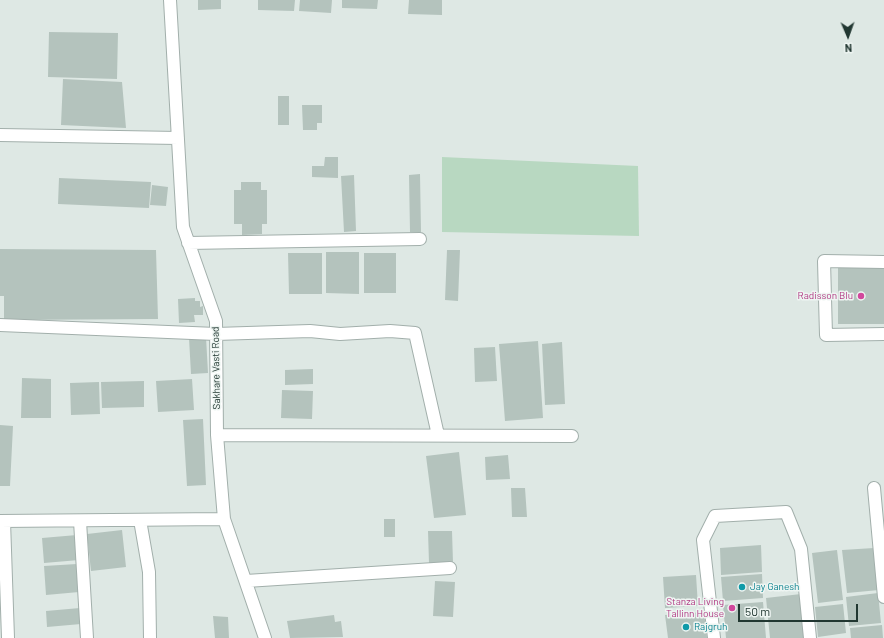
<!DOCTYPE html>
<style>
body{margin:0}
#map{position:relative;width:884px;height:638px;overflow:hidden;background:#dee8e4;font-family:Barlow,sans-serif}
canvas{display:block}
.north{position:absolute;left:828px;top:16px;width:40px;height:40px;-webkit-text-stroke:3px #eef5f2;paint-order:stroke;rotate:178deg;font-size:11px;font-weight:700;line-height:16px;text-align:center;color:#213731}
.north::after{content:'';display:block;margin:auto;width:14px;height:18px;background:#213731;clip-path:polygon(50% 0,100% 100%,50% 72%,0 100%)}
.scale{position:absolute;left:738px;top:604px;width:120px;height:18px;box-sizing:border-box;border:2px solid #213731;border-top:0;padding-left:5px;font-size:12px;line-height:14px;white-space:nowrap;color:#213731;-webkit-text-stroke:3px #eef5f2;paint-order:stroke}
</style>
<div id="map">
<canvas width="884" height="638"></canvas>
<div class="north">N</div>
<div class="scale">50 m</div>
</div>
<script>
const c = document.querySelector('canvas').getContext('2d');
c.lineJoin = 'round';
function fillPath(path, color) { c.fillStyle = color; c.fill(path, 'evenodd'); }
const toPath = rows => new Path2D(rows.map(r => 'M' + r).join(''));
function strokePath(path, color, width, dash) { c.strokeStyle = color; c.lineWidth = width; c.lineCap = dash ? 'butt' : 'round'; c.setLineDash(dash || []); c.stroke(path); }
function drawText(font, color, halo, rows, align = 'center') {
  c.font = font + ' Barlow,sans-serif'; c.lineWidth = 3; c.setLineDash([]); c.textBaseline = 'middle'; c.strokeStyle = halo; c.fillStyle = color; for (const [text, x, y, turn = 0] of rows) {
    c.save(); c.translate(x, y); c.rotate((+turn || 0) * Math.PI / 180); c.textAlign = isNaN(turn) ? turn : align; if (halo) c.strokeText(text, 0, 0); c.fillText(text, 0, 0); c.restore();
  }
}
const green = toPath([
 [442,157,638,166,639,236,442,232]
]);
const building = toPath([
 [198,0,221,0,221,9,198,10],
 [258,0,295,0,294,11,258,10],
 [300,0,332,0,331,13,299,11],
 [342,0,378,0,377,9,342,8],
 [409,0,442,0,442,15,408,14],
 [49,32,118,33,117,79,48,77],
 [63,79,122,82,126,128,61,125],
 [278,96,289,96,289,125,278,125],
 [302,105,322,105,322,123,317,123,317,130,303,130],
 [325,157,338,157,338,178,312,177,312,166,324,166],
 [420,174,421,232,410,232,409,175],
 [354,175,356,231,344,232,341,176],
 [59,178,151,182,149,208,58,204],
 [241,182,261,182,261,190,267,190,267,224,262,224,262,234,242,235,242,224,234,224,234,190,241,190],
 [152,185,168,187,166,206,150,205],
 [0,249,156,250,158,319,4,320,4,296,0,296],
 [447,250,460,250,458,301,445,300],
 [326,252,359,252,359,294,326,293],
 [288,253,322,253,322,294,289,294],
 [364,253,396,253,396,293,364,293],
 [838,267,884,268,884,324,838,324],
 [195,298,195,301,200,301,200,307,203,306,203,315,194,315,195,322,179,323,178,299],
 [206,337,208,373,191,374,189,338],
 [538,341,543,418,505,421,499,344],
 [562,342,565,404,545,405,542,344],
 [495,347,497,381,475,382,474,348],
 [313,369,313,384,285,385,285,370],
 [22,378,51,379,51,418,21,418],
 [192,379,194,410,158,412,156,381],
 [144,381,144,407,102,408,101,382],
 [99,382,100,414,71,415,70,383],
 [282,390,313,391,312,419,281,418],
 [203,419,206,485,187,486,183,420],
 [0,425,13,426,10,486,0,486],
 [459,452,466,515,434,518,426,456],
 [508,455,510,479,486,480,485,457],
 [511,488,525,488,527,517,512,517],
 [384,519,395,519,395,537,384,537],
 [122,530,126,567,91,571,87,534],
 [428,531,452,531,453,563,429,563],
 [77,535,79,560,44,563,42,538],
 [761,545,762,572,721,575,720,548],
 [874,548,879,590,847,593,842,550],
 [837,550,843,600,818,603,812,553],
 [77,564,79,592,46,595,44,566],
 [762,574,763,598,723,601,721,577],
 [696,575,698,606,665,608,663,577],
 [435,581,455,582,453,617,433,616],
 [878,593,881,623,849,626,846,597],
 [801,594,805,638,770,638,766,598],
 [763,602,766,638,726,638,723,605],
 [843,604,846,633,818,637,815,607],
 [80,608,81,624,47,627,46,611],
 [704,612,707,638,668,638,665,615],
 [334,615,335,622,341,621,343,637,290,638,287,621],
 [213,616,228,617,229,638,215,638],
 [882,625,883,638,851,638,850,628]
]);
const minor = toPath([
 [170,0,183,227,216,321,217,435,224,519,265,638],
 [0,135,178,138],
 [188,243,420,239],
 [884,262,824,261,826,335,884,334],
 [0,325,216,334,310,331,340,334,390,331,415,333,438,435],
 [217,435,572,436],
 [874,488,884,597],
 [140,520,149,572,150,638],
 [0,521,224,519],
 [4,521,8,638],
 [80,521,87,638],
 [246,581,450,568],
 [714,638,703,540,715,516,786,512,801,549,810,638]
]);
const markers = [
 [861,296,4,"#d1479c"],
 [742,587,4,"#0f9aa8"],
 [732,608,4,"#d1479c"],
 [686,627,4,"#0f9aa8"]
];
const hotelNames = [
 ["Radisson Blu",853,296],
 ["Stanza Living",724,602],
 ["Tallinn House",724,614]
];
const streetNames = [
 ["Sakhare Vasti Road",216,368,-91]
];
const cultureNames = [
 ["Jay Ganesh",750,587],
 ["Rajgruh",694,627]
];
fillPath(green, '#b8d8c1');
fillPath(building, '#b4c3bd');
strokePath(minor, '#a2afab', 14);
strokePath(minor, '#fff', 12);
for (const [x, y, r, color] of markers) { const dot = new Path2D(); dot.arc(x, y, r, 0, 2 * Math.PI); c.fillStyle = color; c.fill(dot); strokePath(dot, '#eef5f2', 1.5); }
drawText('10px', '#b23c85', '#eef5f2', hotelNames, 'right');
drawText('10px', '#213731', '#eef5f2', streetNames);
drawText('10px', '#0d838f', '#eef5f2', cultureNames, 'left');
</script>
